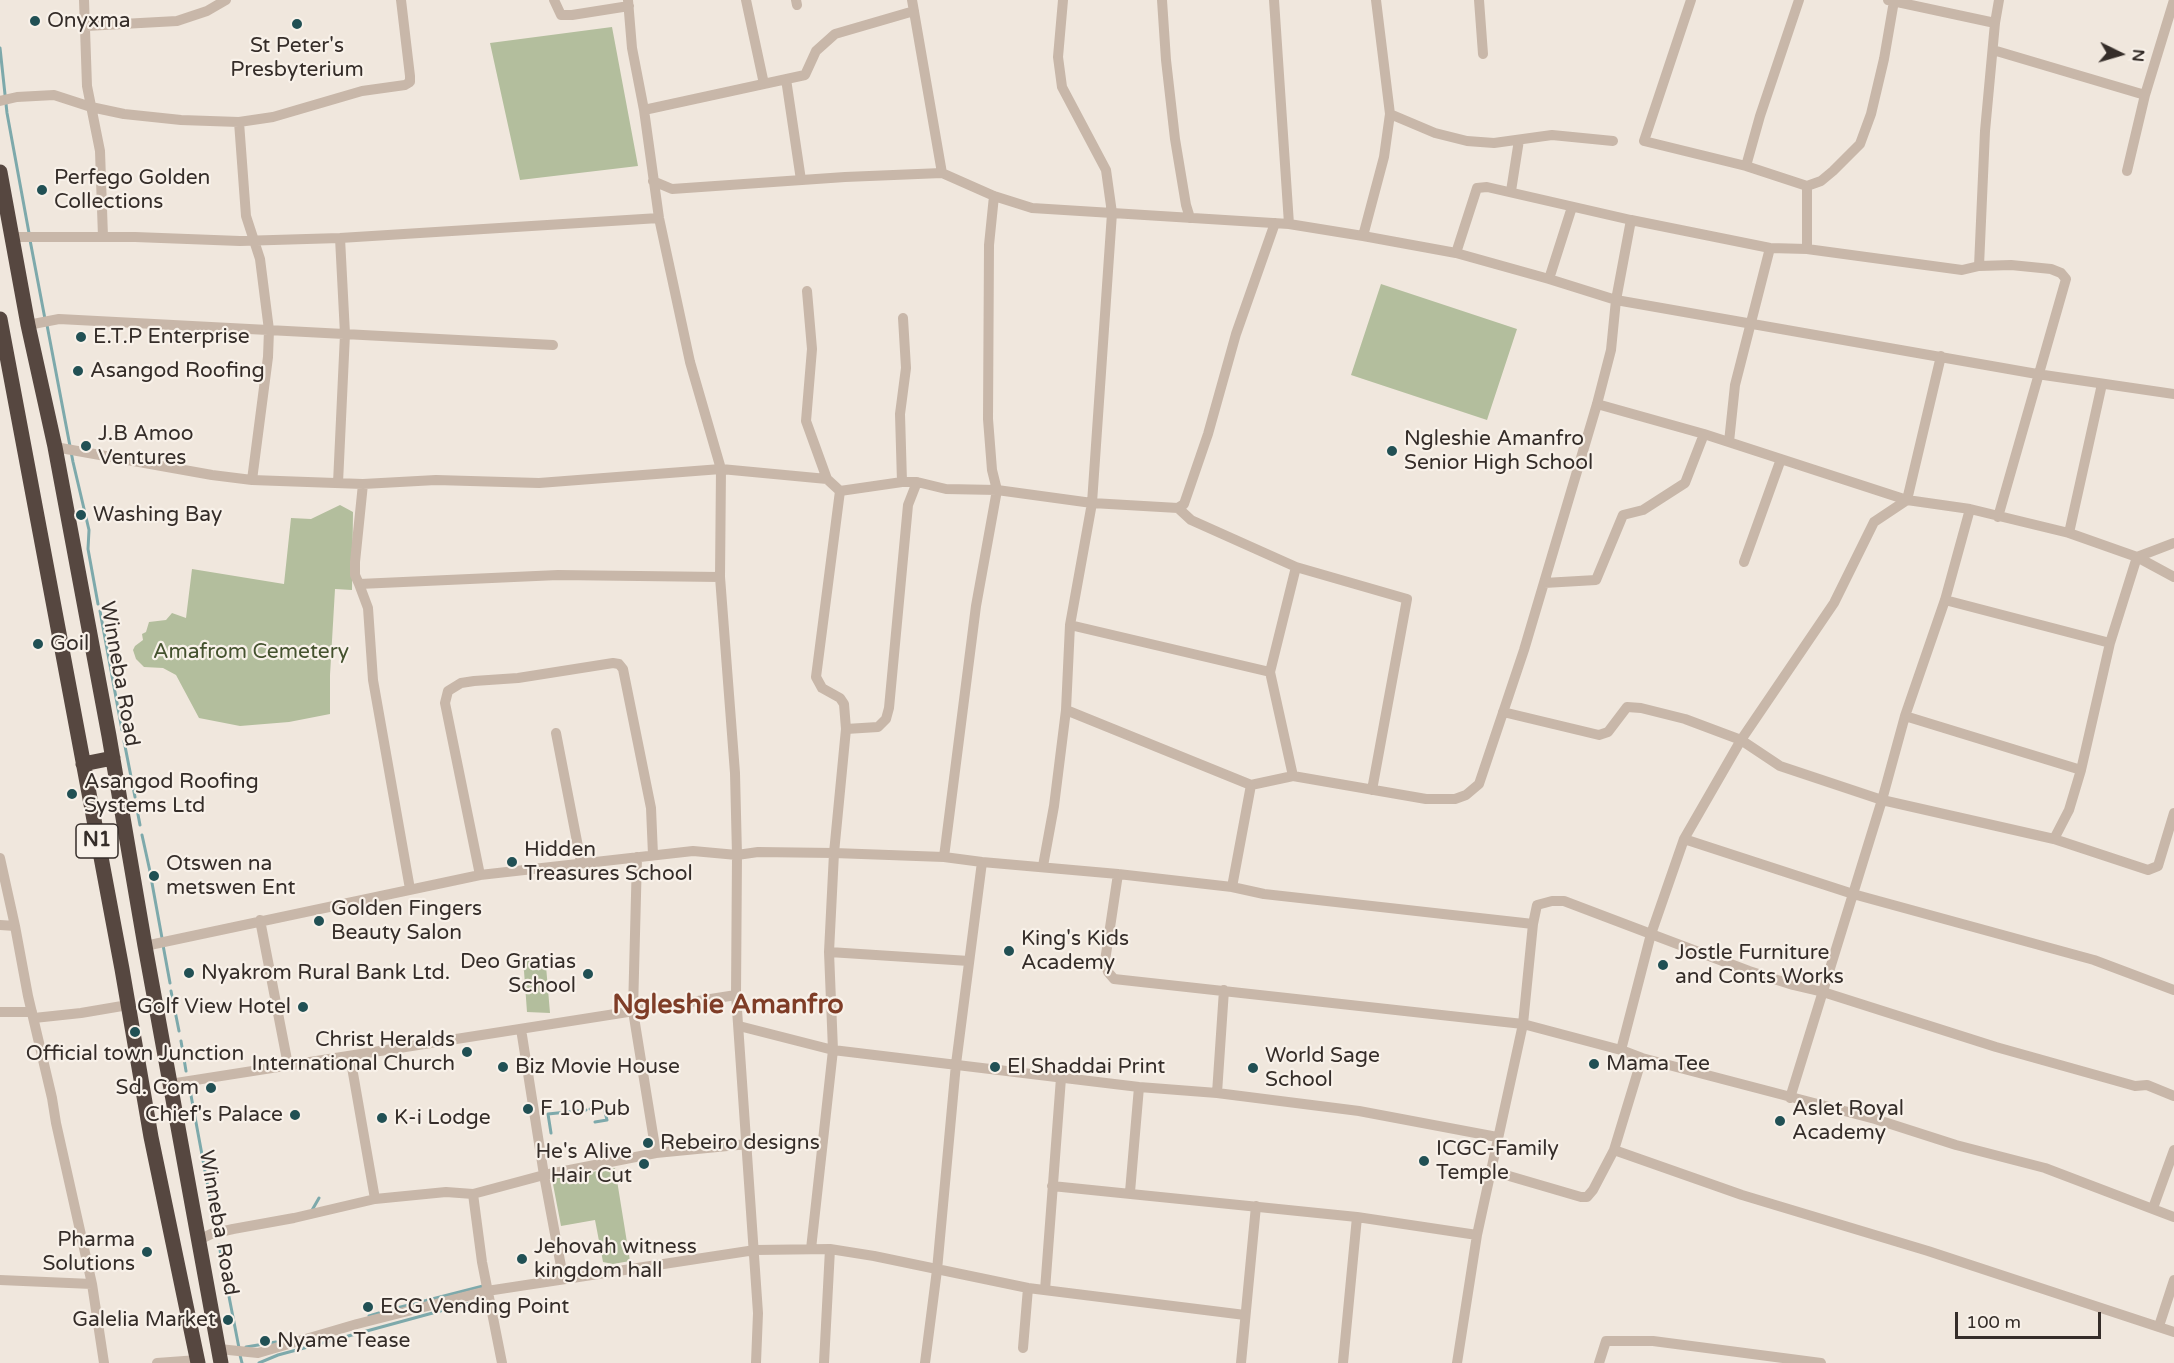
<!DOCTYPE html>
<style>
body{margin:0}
#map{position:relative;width:2174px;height:1363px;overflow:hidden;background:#f0e7dd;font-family:"Varela Round",sans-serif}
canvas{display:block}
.north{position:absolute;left:2090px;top:24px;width:60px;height:60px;-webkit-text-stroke:4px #f8f1e9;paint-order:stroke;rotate:95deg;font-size:16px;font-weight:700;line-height:24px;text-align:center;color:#352d29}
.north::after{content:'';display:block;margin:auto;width:21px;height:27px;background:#352d29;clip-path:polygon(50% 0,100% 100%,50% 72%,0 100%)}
.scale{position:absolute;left:1955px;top:1312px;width:146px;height:27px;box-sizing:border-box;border:3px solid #352d29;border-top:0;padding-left:8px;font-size:18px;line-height:21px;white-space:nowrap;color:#352d29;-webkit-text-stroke:4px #f8f1e9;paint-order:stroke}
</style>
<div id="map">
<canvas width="2174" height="1363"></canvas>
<div class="north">N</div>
<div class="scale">100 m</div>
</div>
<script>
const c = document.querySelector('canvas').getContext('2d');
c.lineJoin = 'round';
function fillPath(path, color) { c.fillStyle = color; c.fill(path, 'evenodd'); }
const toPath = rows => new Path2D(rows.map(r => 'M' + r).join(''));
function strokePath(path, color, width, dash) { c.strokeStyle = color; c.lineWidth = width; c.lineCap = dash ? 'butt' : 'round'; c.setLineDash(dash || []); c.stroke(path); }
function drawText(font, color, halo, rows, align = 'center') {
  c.font = font + ' "Varela Round",sans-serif'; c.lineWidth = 4.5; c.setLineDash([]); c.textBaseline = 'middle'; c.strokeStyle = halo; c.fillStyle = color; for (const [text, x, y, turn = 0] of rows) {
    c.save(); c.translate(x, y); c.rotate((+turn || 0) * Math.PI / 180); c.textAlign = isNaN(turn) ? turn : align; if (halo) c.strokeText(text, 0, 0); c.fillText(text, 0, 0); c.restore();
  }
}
const green = toPath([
 [612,27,638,166,520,180,490,43],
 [1381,284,1517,329,1487,420,1351,375],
 [340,505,353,512,352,590,335,589,330,675,330,714,289,722,240,726,199,718,176,675,163,668,144,667,136,659,133,650,135,646,143,640,142,634,146,632,149,622,166,620,172,613,186,618,192,569,284,584,291,518,311,519],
 [530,960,546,966,550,1013,527,1012,524,971,522,967,524,961],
 [615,1168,630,1261,613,1264,603,1262,595,1220,561,1226,552,1179]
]);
const stream = toPath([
 [0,48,7,113,29,233],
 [30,240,45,319],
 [47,325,73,462,89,530,88,549,98,604],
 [100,611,122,730],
 [124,741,135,797],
 [136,804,140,825],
 [142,835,151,876],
 [152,883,162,938],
 [163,945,170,983],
 [171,991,179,1031],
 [181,1041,186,1071],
 [190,1090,215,1225],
 [590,1109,604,1108,607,1120,595,1122],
 [551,1133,548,1114,586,1110],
 [311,1212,319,1198],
 [219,1245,239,1348],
 [389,1310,483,1286],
 [369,1316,379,1313],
 [341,1338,484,1299],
 [246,1347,276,1342],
 [240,1355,242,1363],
 [259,1363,278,1355,330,1341]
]);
const minor = toPath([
 [84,0,87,86,100,151,103,237],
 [554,0,561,15,572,15,629,6],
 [628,0,632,48,644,110,659,218,690,362,721,469,720,577,735,773,737,855,736,995,758,1313,756,1363],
 [746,0,764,84],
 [796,0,797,5],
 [912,0,942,173],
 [1162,0,1166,60,1175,139,1186,205,1190,218],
 [1274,0,1289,224],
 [1479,0,1483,54],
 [1691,0,1644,141,1746,166,1807,186,1807,249],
 [1888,0,1995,23],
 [86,26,177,21,207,11,226,0],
 [1993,50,2145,95],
 [786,79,801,180],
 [0,101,17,97,54,95,91,107,124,114,181,120,239,122,273,117,362,91,405,85,410,82,410,76,401,0],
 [644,110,805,75,816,51,835,34,914,11],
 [1390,114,1435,133,1467,141,1494,143,1552,135,1613,141],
 [239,122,246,216,260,259,269,330,268,357,252,480],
 [1746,166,1760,116,1799,0],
 [2127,171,2145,95,2174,0],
 [653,181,672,189,845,177,942,173,994,196,1032,208,1289,224,1363,236,1456,253,1549,279,1616,300,2037,374,2174,394],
 [1807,186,1821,181,1833,171,1860,144,1871,114,1884,59,1894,1],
 [1511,191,1519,140],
 [1363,236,1384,157,1390,114,1376,0],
 [13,237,135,237,240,241,340,238,659,218],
 [1456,253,1477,188,1487,187,1631,220,1770,248,1807,249,1962,270,1979,266,2011,265,2051,269,2061,273,2066,279,1998,517],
 [1979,266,1985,131,1995,23,1999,0],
 [1549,279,1572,207],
 [807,291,812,349,806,421,827,479],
 [28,325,59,319,553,345],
 [1597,404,1704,434,1907,500,1970,509,2069,533,2137,557,2174,543],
 [1729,442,1735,385,1770,248],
 [55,447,212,475,252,480,363,484,436,480,539,483,721,469,827,479,840,491,902,482,917,482,946,489,997,490,1092,503,1178,508,1184,504,1208,434,1236,334,1275,223],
 [902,482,900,414,906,368,903,318],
 [338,483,345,334,340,238],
 [363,484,355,562,355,575,359,584,558,575,720,577],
 [2069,533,2102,384],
 [1744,562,1781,459],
 [1296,567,1407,599,1372,790],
 [1544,583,1596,580,1623,515,1643,510,1685,483,1704,434],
 [359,584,368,608,373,680,410,889],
 [1945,600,2110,643],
 [1070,625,1270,672,1296,567,1191,520,1178,508],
 [1270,672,1293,776],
 [1066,710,1251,785,1293,776,1426,799,1455,799,1466,795,1479,784,1524,650,1597,404,1611,350,1616,300,1631,220],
 [1503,712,1599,735,1608,732,1627,707,1641,708,1685,719,1741,740,1780,766,1882,800,2054,839,2148,870,2158,866,2174,813],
 [1905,716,2081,770],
 [846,729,878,727,886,719,889,708,908,505,917,482],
 [556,733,581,862],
 [1684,839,1853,894,2094,960,2174,990],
 [2054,839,2069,810,2081,770,2110,643,2137,557,2174,577],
 [637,857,633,1011,656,1153],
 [944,857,976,606,997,490,992,470,988,419,989,245,994,196],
 [0,858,15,926,28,996,52,1098,56,1123,92,1284,104,1363],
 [1043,866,1054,806,1066,710,1070,625,1092,503,1112,213,1106,170,1062,87,1058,57,1063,0],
 [1118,874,1105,961,1108,972,1114,979,1523,1024,1621,1050,1642,1058,1875,1119,1956,1145,2045,1168,2174,1217],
 [480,875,445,703,448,691,461,683,474,681,518,678,613,663,619,664,623,669,651,808,653,855],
 [1232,887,1251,785],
 [260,920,288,1065],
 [0,925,15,926],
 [145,946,480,875,693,851,737,855,758,852,834,853,944,857,982,862,1118,874,1232,887,1264,894,1533,924,1537,905,1552,901,1564,901,1651,934,1684,839,1741,740,1834,603,1874,522,1907,500,1941,356],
 [829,952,969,961],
 [0,1012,32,1012],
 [34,1018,81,1013,128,1005],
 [739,1026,833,1050,1139,1087,1217,1093,1359,1111,1497,1137],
 [521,1029,544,1175,563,1277,565,1279],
 [1621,1050,1651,934,1749,971,1793,985,1823,992,1996,1047,2135,1086,2147,1085,2174,1096],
 [350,1056,375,1199],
 [170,1084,736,995],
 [1217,1093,1224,990],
 [1790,1098,1882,800,1905,716,1945,600,1970,509],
 [1614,1150,1742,1195,1928,1251,2174,1332],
 [1492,1171,1581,1197,1587,1197,1593,1190,1614,1150,1642,1058],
 [1052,1186,1357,1217,1477,1235],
 [1130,1192,1139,1087],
 [473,1194,482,1262,502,1363],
 [2153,1208,2174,1150],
 [199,1240,211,1234,233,1229,294,1218,375,1199,446,1192,473,1194,544,1175,656,1153,748,1144],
 [811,1249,833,1050,829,952,834,853,846,729,844,704,840,698,822,688,816,677,840,491],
 [0,1280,92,1284],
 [1045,1290,1061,1078],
 [2159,1326,2174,1280],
 [1023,1348,1028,1288],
 [219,1349,258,1353,357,1324,487,1291,755,1250,830,1249,874,1256,1028,1288,1245,1315],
 [157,1363,198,1360],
 [824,1363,830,1249],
 [925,1363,937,1270,956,1064,982,862],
 [1241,1363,1256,1206],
 [1343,1363,1357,1217],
 [1457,1363,1477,1235,1523,1024,1533,924],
 [1599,1363,1606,1341,1653,1341,1821,1363]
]);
const highway = toPath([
 [0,172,28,325,55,447,109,736,145,946,221,1363],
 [0,319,122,969,151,1137,198,1363],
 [83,764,113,758]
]);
const markers = [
 [35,21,6,"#215054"],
 [297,24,6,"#215054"],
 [42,190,6,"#215054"],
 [81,337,6,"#215054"],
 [78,371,6,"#215054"],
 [86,446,6,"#215054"],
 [1392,451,6,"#215054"],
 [81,515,6,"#215054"],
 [38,644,6,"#215054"],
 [72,794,6,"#215054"],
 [512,862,6,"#215054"],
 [154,876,6,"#215054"],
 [319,921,6,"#215054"],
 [1009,951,6,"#215054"],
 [1663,965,6,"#215054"],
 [189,973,6,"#215054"],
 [588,974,6,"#215054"],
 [303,1007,6,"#215054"],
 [135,1032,6,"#215054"],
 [467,1052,6,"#215054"],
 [1594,1064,6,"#215054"],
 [503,1067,6,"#215054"],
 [995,1067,6,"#215054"],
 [1253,1068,6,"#215054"],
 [211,1088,6,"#215054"],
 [528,1109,6,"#215054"],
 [295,1115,6,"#215054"],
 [382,1118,6,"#215054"],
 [1780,1121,6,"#215054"],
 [648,1143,6,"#215054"],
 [1424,1161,6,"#215054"],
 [644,1164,6,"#215054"],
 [147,1252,6,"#215054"],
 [522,1259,6,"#215054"],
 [368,1307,6,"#215054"],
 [228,1320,6,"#215054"],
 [265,1341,6,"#215054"]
];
const shields = [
 [97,841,42]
];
const shieldNames = [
 ["N1",97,841]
];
const poiNames = [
 ["Onyxma",47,21],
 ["St Peter's",297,46,"center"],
 ["Presbyterium",297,70,"center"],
 ["Perfego Golden",54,178],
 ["Collections",54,202],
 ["E.T.P Enterprise",93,337],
 ["Asangod Roofing",90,371],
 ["J.B Amoo",98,434],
 ["Ventures",98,458],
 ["Ngleshie Amanfro",1404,439],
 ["Senior High School",1404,463],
 ["Washing Bay",93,515],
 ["Goil",50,644],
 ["Asangod Roofing",84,782],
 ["Systems Ltd",84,806],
 ["Hidden",524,850],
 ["Treasures School",524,874],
 ["Otswen na",166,864],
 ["metswen Ent",166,888],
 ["Golden Fingers",331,909],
 ["Beauty Salon",331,933],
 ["King's Kids",1021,939],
 ["Academy",1021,963],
 ["Jostle Furniture",1675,953],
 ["and Conts Works",1675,977],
 ["Deo Gratias",576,962,"right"],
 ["School",576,986,"right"],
 ["Nyakrom Rural Bank Ltd.",201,973],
 ["Golf View Hotel",291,1007,"right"],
 ["Christ Heralds",455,1040,"right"],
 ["International Church",455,1064,"right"],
 ["Official town Junction",135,1054,"center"],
 ["World Sage",1265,1056],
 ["School",1265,1080],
 ["Mama Tee",1606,1064],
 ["Biz Movie House",515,1067],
 ["El Shaddai Print",1007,1067],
 ["Sd. Com",199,1088,"right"],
 ["F 10 Pub",540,1109],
 ["Aslet Royal",1792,1109],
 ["Academy",1792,1133],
 ["Chief's Palace",283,1115,"right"],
 ["K-i Lodge",394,1118],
 ["Rebeiro designs",660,1143],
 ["ICGC-Family",1436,1149],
 ["Temple",1436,1173],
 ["He's Alive",632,1152,"right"],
 ["Hair Cut",632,1176,"right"],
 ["Pharma",135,1240,"right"],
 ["Solutions",135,1264,"right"],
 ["Jehovah witness",534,1247],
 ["kingdom hall",534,1271],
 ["ECG Vending Point",380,1307],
 ["Galelia Market",216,1320,"right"],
 ["Nyame Tease",277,1341]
];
const parkNames = [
 ["Amafrom Cemetery",251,652]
];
const streetNames = [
 ["Winneba Road",119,674,80],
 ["Winneba Road",218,1223,80]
];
const districtNames = [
 ["Ngleshie Amanfro",728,1006]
];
fillPath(green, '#b3be9d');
strokePath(stream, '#7da9ab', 3);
strokePath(minor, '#c8b7a9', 10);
strokePath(highway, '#564740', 15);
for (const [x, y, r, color] of markers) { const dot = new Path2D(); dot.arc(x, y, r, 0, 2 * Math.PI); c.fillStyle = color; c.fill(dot); strokePath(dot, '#f8f1e9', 2); }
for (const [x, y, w] of shields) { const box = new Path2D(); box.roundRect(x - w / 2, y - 17, w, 34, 4.5); c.fillStyle = '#f8f1e9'; c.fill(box); strokePath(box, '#352d29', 1.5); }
drawText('bold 20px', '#352d29', null, shieldNames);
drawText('21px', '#352d29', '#f8f1e9', poiNames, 'left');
drawText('21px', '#44522e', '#f8f1e9', parkNames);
drawText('21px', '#352d29', '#f8f1e9', streetNames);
drawText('bold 27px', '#7f3d27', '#f8f1e9', districtNames);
</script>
